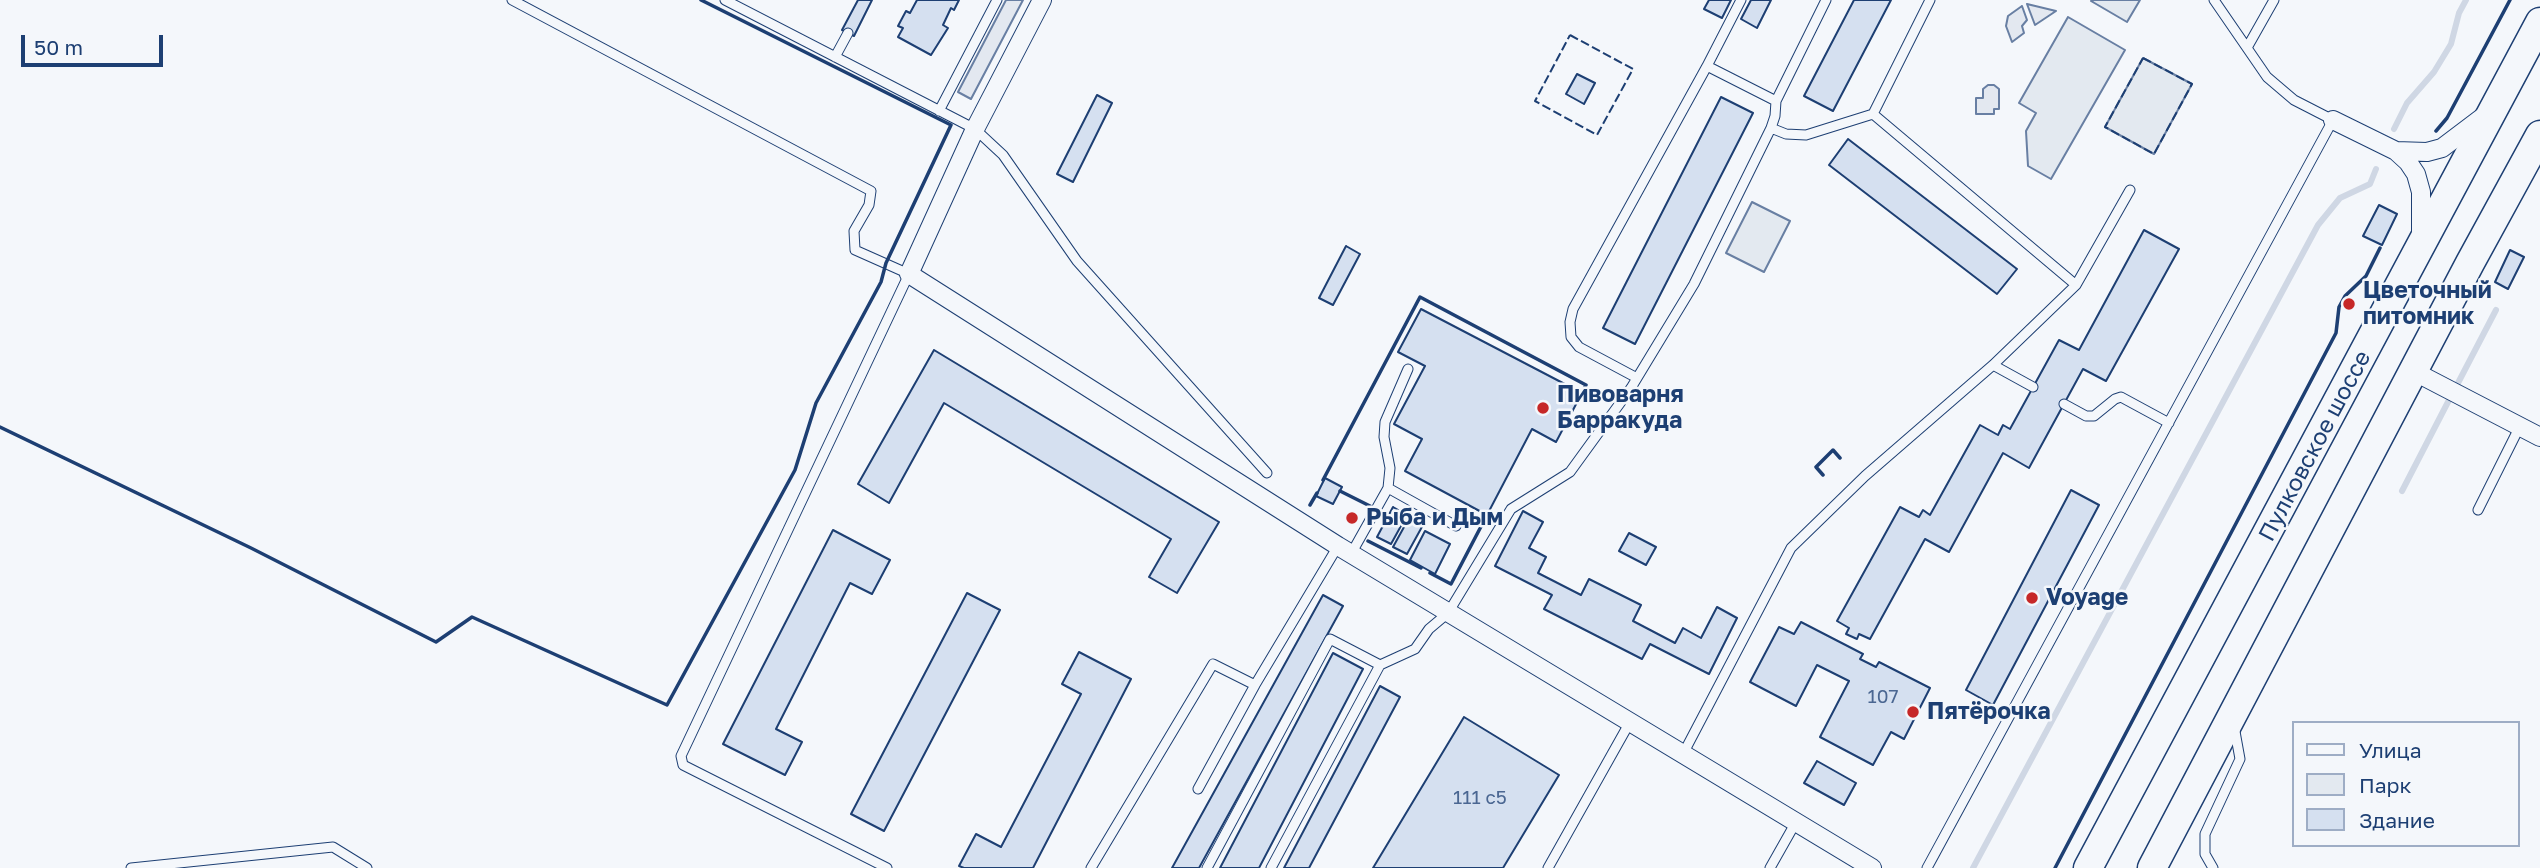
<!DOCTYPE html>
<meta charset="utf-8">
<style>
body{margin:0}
#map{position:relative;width:2540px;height:868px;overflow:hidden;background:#f4f7fb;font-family:"Golos Text",sans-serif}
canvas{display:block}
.legend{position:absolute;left:2292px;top:721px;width:228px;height:126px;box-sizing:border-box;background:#f4f7fb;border:2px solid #9eadc5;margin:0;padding:9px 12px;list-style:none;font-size:21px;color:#1d3f73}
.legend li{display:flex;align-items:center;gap:14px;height:35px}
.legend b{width:35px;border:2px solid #9eadc5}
.scale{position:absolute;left:21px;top:35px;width:142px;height:32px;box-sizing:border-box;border:4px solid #1d3f73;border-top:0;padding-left:9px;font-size:21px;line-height:24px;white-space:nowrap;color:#1d3f73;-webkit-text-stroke:5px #f4f7fb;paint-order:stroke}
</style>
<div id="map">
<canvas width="2540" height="868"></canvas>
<ul class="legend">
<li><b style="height:9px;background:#f4f7fb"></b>Улица</li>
<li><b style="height:19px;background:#e3e9f0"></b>Парк</li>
<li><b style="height:19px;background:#d5e0f0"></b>Здание</li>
</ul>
<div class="scale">50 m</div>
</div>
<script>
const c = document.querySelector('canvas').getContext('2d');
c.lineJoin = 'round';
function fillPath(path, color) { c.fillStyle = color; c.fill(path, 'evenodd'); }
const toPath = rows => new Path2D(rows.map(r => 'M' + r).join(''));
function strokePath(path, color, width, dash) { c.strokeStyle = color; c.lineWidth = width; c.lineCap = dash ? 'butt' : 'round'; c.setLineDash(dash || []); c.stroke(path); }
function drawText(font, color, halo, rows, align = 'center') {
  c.font = font + ' "Golos Text",sans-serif'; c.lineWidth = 5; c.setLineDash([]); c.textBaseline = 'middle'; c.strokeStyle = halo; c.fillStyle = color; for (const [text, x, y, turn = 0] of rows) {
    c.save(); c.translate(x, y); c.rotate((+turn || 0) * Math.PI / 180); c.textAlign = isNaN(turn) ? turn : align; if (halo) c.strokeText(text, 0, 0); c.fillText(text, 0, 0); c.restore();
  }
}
const green = toPath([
 [2094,0,2140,0,2127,22,2091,1,2094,0],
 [2068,17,2125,50,2051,179,2028,166,2026,131,2036,113,2019,103,2068,17],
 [2143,58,2192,84,2154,154,2105,127,2143,58],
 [1752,202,1790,221,1764,272,1726,253,1752,202]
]);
const parking = toPath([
 [1006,0,1023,0,971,99,958,92,1006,0],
 [2027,4,2056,11,2035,25,2027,4],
 [2022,6,2027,20,2022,26,2024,33,2012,42,2006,26,2008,16,2022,6],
 [1988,85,1994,85,1999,89,1999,109,1994,109,1994,114,1976,114,1976,98,1983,98,1983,89,1988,85]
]);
const stream = toPath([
 [2394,129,2407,103,2434,72,2451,44,2459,13,2466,0],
 [2458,383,2496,310],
 [2402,491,2449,400],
 [1973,868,2318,225,2340,198,2370,184,2376,169]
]);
const building = toPath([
 [858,0,872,0,854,36,842,30,858,0],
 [917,0,959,0,954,10,951,8,943,25,948,28,931,55,898,37,903,28,898,26,906,11,910,13,917,0],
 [1709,0,1731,0,1722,18,1704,9,1709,0],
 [1751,0,1771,0,1757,28,1741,19,1751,0],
 [1854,0,1891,0,1833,111,1804,96,1854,0],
 [1577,74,1595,83,1584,104,1566,94,1577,74],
 [1097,95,1112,103,1073,182,1057,174,1097,95],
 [1721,97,1753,113,1635,344,1603,328,1721,97],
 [1848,139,2017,269,1997,294,1829,165,1848,139],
 [2379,205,2397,214,2382,245,2363,236,2379,205],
 [2144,230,2179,249,2106,381,2083,369,2029,468,2003,453,1949,552,1925,539,1870,639,1859,634,1857,639,1846,634,1849,628,1837,621,1900,507,1919,517,1923,510,1930,515,1980,425,1998,435,2003,425,2010,429,2059,340,2079,350,2144,230],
 [1346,246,1360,254,1333,305,1319,298,1346,246],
 [2510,250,2524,257,2508,289,2495,282,2510,250],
 [1421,309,1582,393,1556,442,1532,429,1487,515,1405,471,1422,439,1394,424,1425,366,1398,352,1421,309],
 [934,350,1219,522,1177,593,1149,577,1171,539,944,403,889,503,858,484,934,350],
 [1325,478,1342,487,1333,504,1316,496,1325,478],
 [2071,490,2099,505,1993,705,1966,690,2071,490],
 [1393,507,1407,515,1391,544,1377,537,1393,507],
 [1523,511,1543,522,1529,548,1546,557,1538,573,1581,595,1589,579,1641,605,1633,621,1675,643,1683,628,1701,638,1717,607,1737,618,1709,674,1650,644,1642,659,1544,609,1552,595,1495,566,1523,511],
 [1409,518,1423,525,1407,554,1393,547,1409,518],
 [833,530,890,560,872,594,850,583,776,729,802,742,785,775,723,744,833,530],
 [1425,531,1450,544,1435,574,1410,560,1425,531],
 [1629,533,1656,547,1646,565,1619,551,1629,533],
 [967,593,1000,610,884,831,851,814,967,593],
 [1323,595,1343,606,1199,868,1172,868,1323,595],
 [1801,622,1863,654,1860,659,1876,667,1879,662,1930,688,1904,739,1891,732,1873,765,1820,737,1849,681,1817,665,1796,706,1750,682,1779,627,1794,634,1801,622],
 [1079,652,1131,679,1033,868,964,868,959,866,976,834,1001,847,1081,694,1062,684,1079,652],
 [1333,653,1363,669,1259,868,1220,868,1333,653],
 [1380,686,1400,697,1309,868,1284,868,1380,686],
 [1464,717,1559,775,1503,868,1373,868,1464,717],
 [1817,761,1856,783,1844,805,1804,783,1817,761]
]);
const service = toPath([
 [512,0,871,191,869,205,854,231,855,250,909,274,681,756,683,765,887,868],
 [725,0,975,129,1003,155,1077,261,1267,473],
 [1741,0,1707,66,1776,101],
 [1930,0,1873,114,2076,285],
 [2248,46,2274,0],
 [835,57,848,33],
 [939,111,997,0],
 [1771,128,1786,134,1806,135,1873,114],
 [1993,365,2033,387],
 [1637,378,1579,347,1571,337,1570,322,1573,309,1707,66],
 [2064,404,2086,416,2094,416,2115,399,2121,397,2169,423],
 [1388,488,1456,526],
 [2478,510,2520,426],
 [1351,554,1388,488,1390,468,1384,437,1385,422,1408,369],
 [1683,754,1791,548,1865,476,1993,365,2076,285,2130,190],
 [1198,789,1255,685,1338,546],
 [131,868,333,847,367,868],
 [1091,868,1213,664,1255,685],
 [1207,868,1330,639,1380,665],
 [1271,868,1380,665,1415,649,1429,629,1448,613,1511,509,1570,472,1631,388,1694,284,1771,128,1775,116,1776,101,1826,0],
 [1548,868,1630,722],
 [1770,868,1796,822],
 [1927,868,2333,120,2294,100,2267,77,2214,0],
 [2213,868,2205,854,2205,834,2240,759,2234,726]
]);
const minor = toPath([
 [1042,0,975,129,909,274,1338,546,1872,868],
 [2333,120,2396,151,2408,162,2416,174,2421,192,2421,237],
 [2396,151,2427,152,2442,148,2483,117],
 [2413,371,2540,437]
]);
const trunk = toPath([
 [2088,868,2540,22],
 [2152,868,2470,263,2540,135]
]);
const fence = toPath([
 [1570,35,1633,69,1597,135,1535,101,1570,35],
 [2143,58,2192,84,2154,154,2105,127,2143,58]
]);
const wall = toPath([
 [2436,131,2447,118,2510,0],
 [0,427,251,548,436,642,472,617,667,705,795,470,816,403,881,282,886,263,951,125,701,0],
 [1823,475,1816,467,1833,450,1840,458],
 [1323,480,1420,297,1586,385,1582,393],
 [1340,491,1370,506],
 [1310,505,1317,493],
 [1368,541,1421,568],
 [1430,573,1451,584,1487,515],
 [2055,868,2336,333,2339,307,2345,296,2366,276,2380,248]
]);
const markers = [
 [2349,304,7,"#c62828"],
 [1543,408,7,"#c62828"],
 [1352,518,7,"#c62828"],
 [2032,598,7,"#c62828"],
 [1913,712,7,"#c62828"]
];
const numberNames = [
 ["107",1883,697],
 ["111 с5",1480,798]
];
const poiNames = [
 ["Цветочный",2363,291],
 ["питомник",2363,317],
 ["Пивоварня",1557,395],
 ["Барракуда",1557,421],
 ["Рыба и Дым",1366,518],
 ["Voyage",2046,598],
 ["Пятёрочка",1927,712]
];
const streetNames = [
 ["Пулковское шоссе",2315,446,-62]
];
fillPath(green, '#e3e9f0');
strokePath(green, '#687fa3', 2);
fillPath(parking, '#e3e8f0');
strokePath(parking, '#687fa3', 2);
strokePath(stream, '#cfd7e4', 6);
fillPath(building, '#d5e0f0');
strokePath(building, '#1d3f73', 2);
strokePath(service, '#1d3f73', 11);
strokePath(minor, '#1d3f73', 20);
strokePath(trunk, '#1d3f73', 31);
strokePath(service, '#f4f7fb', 9);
strokePath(minor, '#f4f7fb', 18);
strokePath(trunk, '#f4f7fb', 28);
strokePath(fence, '#1d3f73', 2, [9, 3.5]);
strokePath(wall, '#1d3f73', 3.5);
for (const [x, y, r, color] of markers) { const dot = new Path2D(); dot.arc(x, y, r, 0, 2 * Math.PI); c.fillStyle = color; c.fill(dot); strokePath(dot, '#f4f7fb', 2.5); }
drawText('19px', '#4b6792', null, numberNames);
drawText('bold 23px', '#1d3f73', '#f4f7fb', poiNames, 'left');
drawText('23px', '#1d3f73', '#f4f7fb', streetNames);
</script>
